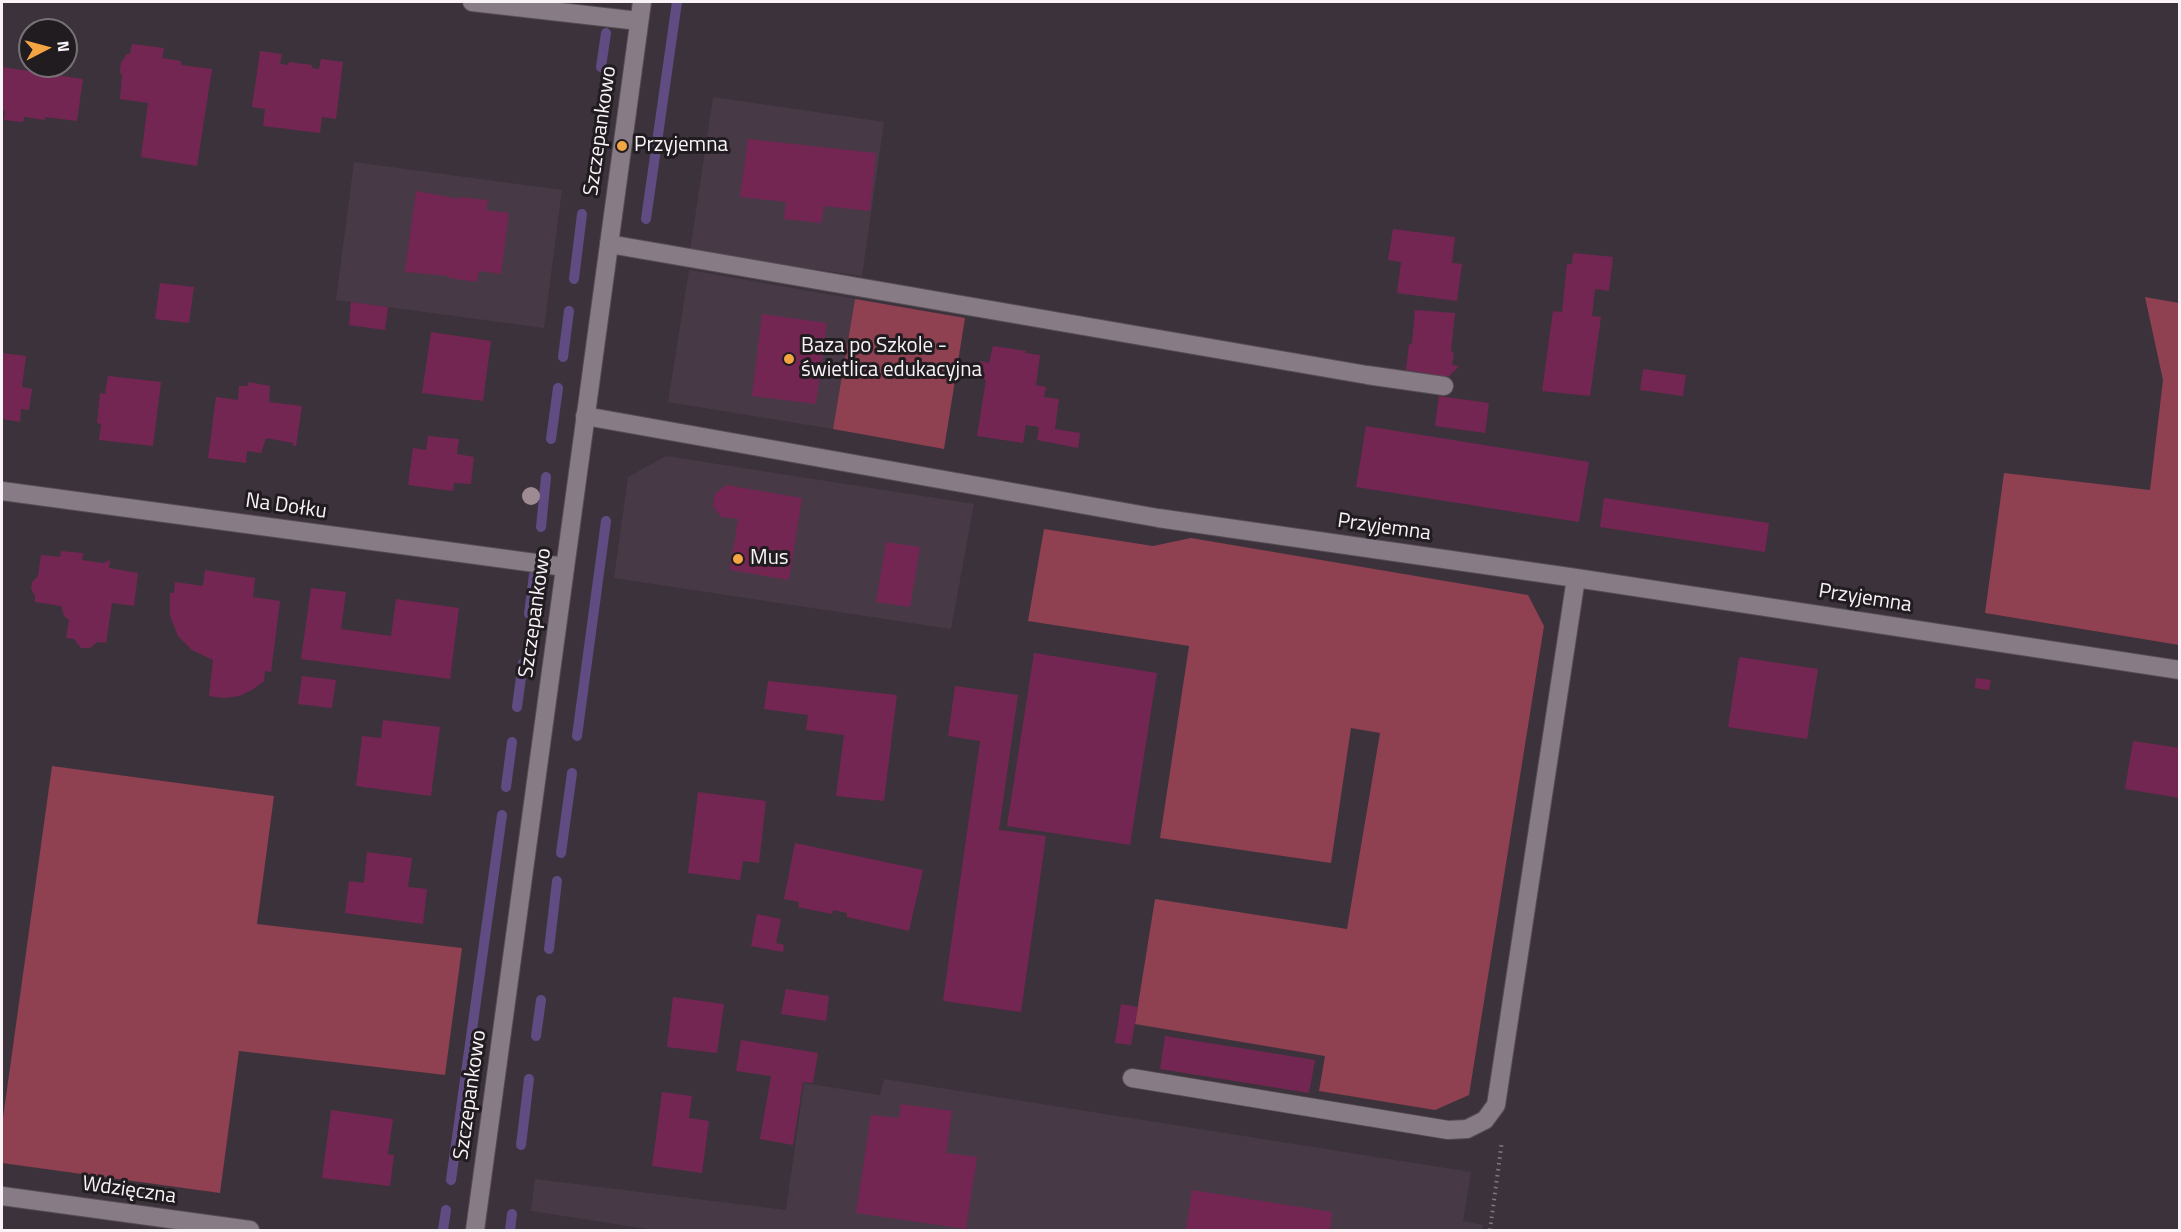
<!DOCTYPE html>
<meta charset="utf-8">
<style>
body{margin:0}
#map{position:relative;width:2181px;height:1232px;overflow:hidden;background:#3c323b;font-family:"Titillium Web",sans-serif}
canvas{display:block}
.frame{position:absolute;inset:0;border:3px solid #f9f3f8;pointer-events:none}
.north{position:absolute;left:18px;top:18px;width:60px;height:60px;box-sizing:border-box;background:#201c20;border:2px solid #777276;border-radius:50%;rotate:84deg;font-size:16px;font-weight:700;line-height:24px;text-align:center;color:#f9f3f8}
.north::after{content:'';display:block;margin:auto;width:21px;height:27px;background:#f2a542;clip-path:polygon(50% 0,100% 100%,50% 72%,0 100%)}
</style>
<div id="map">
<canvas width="2181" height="1232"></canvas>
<div class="frame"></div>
<div class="north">N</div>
</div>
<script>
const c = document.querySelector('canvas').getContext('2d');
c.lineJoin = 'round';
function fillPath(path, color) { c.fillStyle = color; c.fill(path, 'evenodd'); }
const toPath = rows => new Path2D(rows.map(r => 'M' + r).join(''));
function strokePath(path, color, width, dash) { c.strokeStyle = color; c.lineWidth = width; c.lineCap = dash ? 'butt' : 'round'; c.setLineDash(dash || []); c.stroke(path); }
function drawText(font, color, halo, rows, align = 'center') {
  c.font = font + ' "Titillium Web",sans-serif'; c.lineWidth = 6; c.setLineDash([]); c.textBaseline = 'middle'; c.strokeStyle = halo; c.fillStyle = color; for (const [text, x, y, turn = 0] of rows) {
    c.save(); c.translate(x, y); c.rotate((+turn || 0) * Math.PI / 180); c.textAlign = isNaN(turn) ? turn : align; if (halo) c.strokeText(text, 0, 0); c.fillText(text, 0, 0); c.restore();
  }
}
const built = toPath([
 [713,97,884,122,862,276,690,251],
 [354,162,562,190,544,328,336,300],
 [689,270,855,299,833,429,668,402],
 [666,456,974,504,951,629,614,578,628,477],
 [884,1079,1471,1172,1463,1221,1483,1225,1482,1230,655,1230,531,1211,535,1179,786,1210,804,1083,880,1095]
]);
const green = toPath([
 [2145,297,2179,303,2179,645,1985,613,2004,473,2150,490,2163,380],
 [855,299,965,318,944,449,833,429],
 [1044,529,1153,546,1191,538,1528,595,1544,626,1469,1095,1435,1110,1319,1091,1325,1056,1135,1024,1155,899,1347,929,1380,733,1351,728,1331,863,1160,838,1189,646,1028,621],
 [52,766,274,796,257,924,462,948,445,1075,239,1051,220,1193,2,1163,2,1125]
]);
const stream = toPath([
 [601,67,606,33],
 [646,219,677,2],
 [574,279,582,214],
 [563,357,569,311],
 [551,439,558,388],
 [541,527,546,477],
 [529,614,534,575],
 [517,707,523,663],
 [577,736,606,521],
 [506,787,512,742],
 [561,853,572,773],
 [549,949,557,881],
 [536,1036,541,1000],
 [521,1145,529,1079],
 [451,1180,502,815],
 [443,1230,446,1210],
 [510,1230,512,1214]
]);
const building = toPath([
 [132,44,164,48,162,58,181,61,181,65,212,69,197,166,141,157,148,103,120,99,122,76,120,72,121,62,125,58,126,54,130,54],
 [260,51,282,54,280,64,288,65,289,62,312,65,312,68,319,69,321,59,343,62,336,119,322,117,320,133,263,126,265,109,252,107],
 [2,67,83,79,77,121,45,117,45,120,24,117,23,122,4,120,5,112,2,108],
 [748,139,876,153,870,211,824,206,821,223,784,219,786,202,740,197],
 [416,191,459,199,459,197,488,200,486,210,509,213,501,274,479,271,477,282,449,278,449,276,405,272],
 [1393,229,1455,237,1452,263,1462,264,1457,301,1397,293,1401,262,1388,260],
 [1573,253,1613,257,1609,291,1595,289,1592,316,1601,317,1590,396,1542,391,1553,311,1562,312,1567,264,1572,264],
 [160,283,194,287,189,323,155,319],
 [351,302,388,307,385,330,349,325],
 [1415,310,1455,313,1451,351,1454,353,1452,365,1459,366,1448,377,1406,370,1409,344,1412,344],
 [762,314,827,323,816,404,752,396],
 [431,332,491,341,483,401,422,393],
 [993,346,1026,351,1025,353,1040,355,1036,385,1046,387,1044,397,1059,399,1055,429,1080,433,1078,448,1037,440,1039,427,1026,425,1023,443,977,436,986,380,977,378,980,361,989,363],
 [2,353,26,356,22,387,32,389,29,410,21,409,20,422,2,419],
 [1643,369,1686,375,1683,396,1640,390],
 [108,376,161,382,153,446,99,440,101,424,97,423,100,393,105,394],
 [249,382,270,386,269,402,302,406,296,446,293,446,293,443,266,438,261,453,247,451,246,463,208,458,216,397,238,400,239,386,247,386],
 [1439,396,1489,403,1485,433,1435,426],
 [1366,426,1589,462,1579,522,1356,487],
 [428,436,459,439,457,454,474,457,471,484,454,483,453,491,408,485,413,448,426,450],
 [726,485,802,498,789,580,730,570,738,519,721,517,713,506,715,494],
 [1604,498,1769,523,1765,552,1600,527],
 [886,542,920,547,910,607,876,602],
 [61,551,83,553,82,560,103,563,110,560,109,568,138,573,134,606,112,603,106,643,97,642,90,648,81,648,74,639,66,638,69,620,64,616,61,606,35,602,35,596,31,588,32,582,38,576,41,555,60,557],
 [205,570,255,578,253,597,280,601,271,672,265,671,264,681,252,690,239,696,224,698,209,696,213,660,192,650,178,636,170,616,170,593,174,593,175,582,203,586],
 [311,588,346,592,341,629,391,636,396,599,459,608,450,679,301,659],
 [1034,653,1157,673,1130,845,1007,826],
 [1739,657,1818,669,1807,739,1728,727],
 [302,676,336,680,332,708,298,704],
 [1976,678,1991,680,1989,690,1975,688],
 [768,681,897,695,884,801,836,796,844,735,806,730,808,715,764,709],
 [955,686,1018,695,999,830,1046,836,1021,1012,943,1001,980,741,948,736],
 [383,720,440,727,431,796,356,786,362,736,381,738],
 [2133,741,2180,748,2180,798,2125,789],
 [698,792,766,801,759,863,743,861,740,880,688,873],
 [795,843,923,870,909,931,847,917,847,913,833,910,832,914,798,907,799,902,784,899],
 [367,852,412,858,408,887,427,889,423,924,345,913,349,881,364,883],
 [757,914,781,919,776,943,784,945,783,952,751,946],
 [786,989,829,996,826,1021,781,1014],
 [673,997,724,1004,717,1053,667,1047],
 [1121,1004,1138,1007,1131,1045,1115,1043],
 [1165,1036,1315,1060,1309,1093,1160,1069],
 [741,1040,818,1053,813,1083,803,1082,793,1145,760,1139,771,1076,736,1071],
 [662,1092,692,1096,689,1118,709,1121,702,1173,652,1166],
 [901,1104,952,1111,946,1153,977,1157,966,1229,856,1213,871,1115,899,1118],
 [331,1110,393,1119,388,1154,394,1155,390,1186,322,1178],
 [1192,1190,1332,1212,1330,1230,1186,1230]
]);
const path = toPath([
 [1490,1230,1502,1141]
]);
const service = toPath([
 [472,2,639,21],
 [609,244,1367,375,1444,386]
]);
const minor = toPath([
 [585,416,1158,518,1576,578,2180,670],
 [2,491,565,567],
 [1132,1078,1448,1130,1467,1129,1485,1120,1496,1105,1576,578],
 [2,1196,250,1230]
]);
const tertiary = toPath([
 [475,1230,642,2]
]);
const trees = [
 [531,496]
];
const markers = [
 [622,146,6,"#f2a542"],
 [789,359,6,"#f2a542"],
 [738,559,6,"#f2a542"]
];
const streetNames = [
 ["Szczepankowo",601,131,-82],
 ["Na Dołku",286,507,8],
 ["Przyjemna",1384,528,8],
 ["Przyjemna",1865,599,9],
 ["Szczepankowo",536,613,-82],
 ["Szczepankowo",471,1095,-82],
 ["Wdzięczna",129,1191,8]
];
const poiNames = [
 ["Przyjemna",634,146],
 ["Baza po Szkole -",801,347],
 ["świetlica edukacyjna",801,371],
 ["Mus",750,559]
];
fillPath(built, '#483947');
fillPath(green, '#8f4051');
strokePath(stream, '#604c83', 10);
fillPath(building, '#742653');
strokePath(service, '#564e55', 20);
strokePath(minor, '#564e55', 20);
strokePath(tertiary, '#564e55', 20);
strokePath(path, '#817880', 4, [1.5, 4.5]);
strokePath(service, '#877c86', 18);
strokePath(minor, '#877c86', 18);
strokePath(tertiary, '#877c86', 18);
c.fillStyle = '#9e8b91';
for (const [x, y] of trees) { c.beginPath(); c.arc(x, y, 9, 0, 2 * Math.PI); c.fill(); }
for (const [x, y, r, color] of markers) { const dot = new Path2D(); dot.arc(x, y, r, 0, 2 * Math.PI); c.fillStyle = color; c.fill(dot); strokePath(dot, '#201c20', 2); }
drawText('21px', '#f9f3f8', '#201c20', streetNames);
drawText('21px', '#f9f3f8', '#201c20', poiNames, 'left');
</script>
